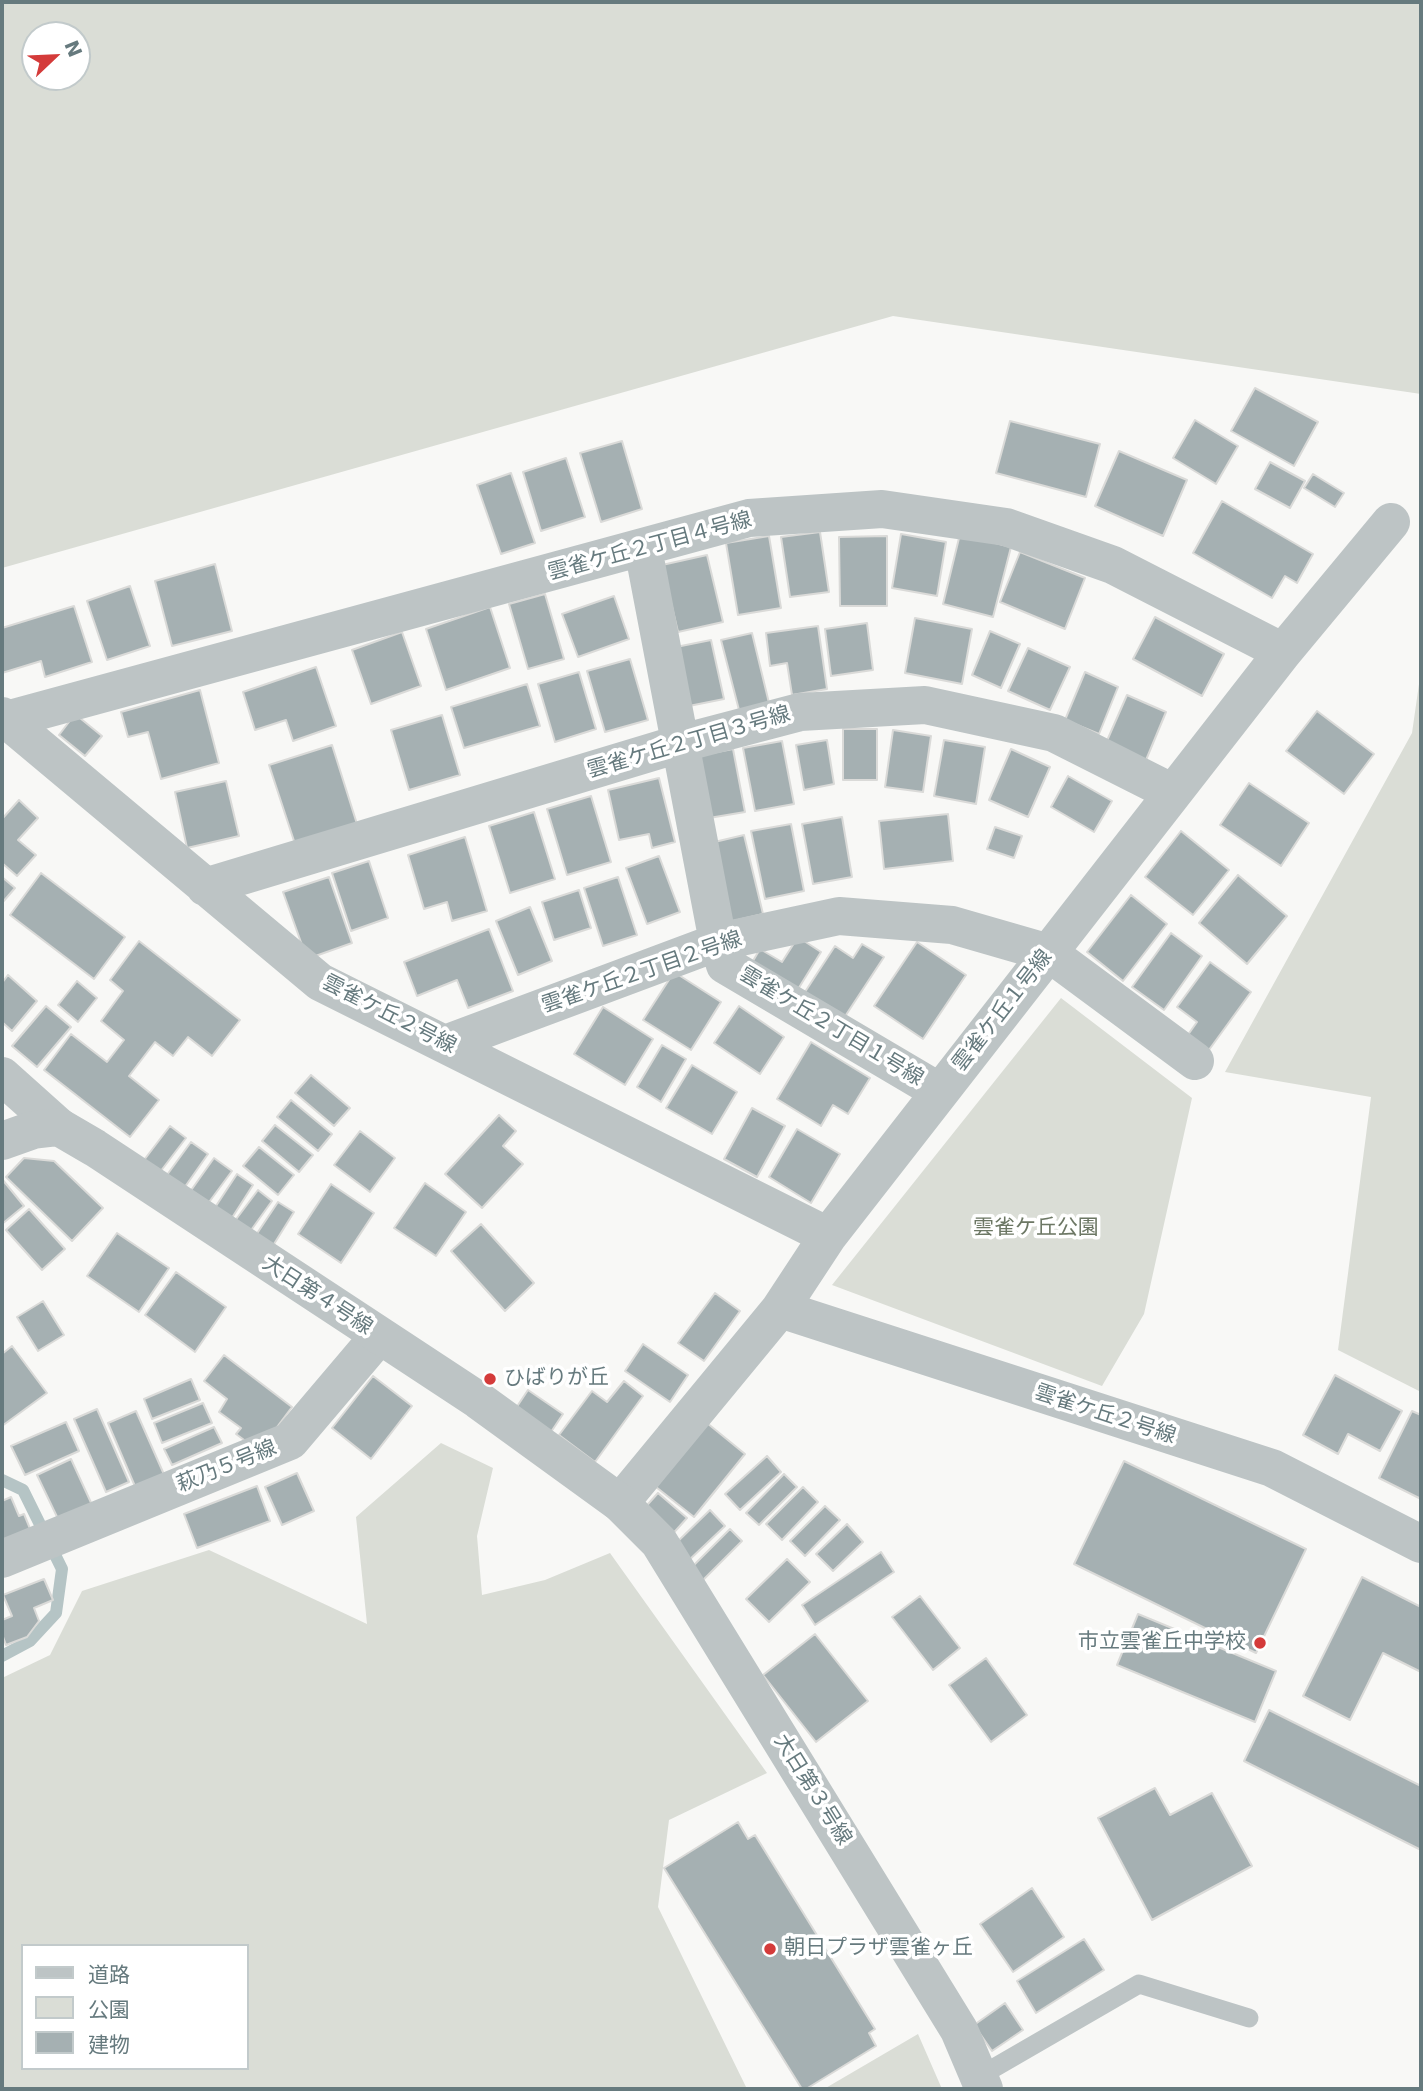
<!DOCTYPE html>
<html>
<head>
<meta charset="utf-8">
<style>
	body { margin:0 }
	#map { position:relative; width:1423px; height:2091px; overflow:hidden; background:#f8f8f6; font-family:"DejaVu Sans","Noto Sans JP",sans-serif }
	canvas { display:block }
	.frame { position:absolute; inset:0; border:4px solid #667a7e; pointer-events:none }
	.legend { position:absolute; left:21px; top:1944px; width:228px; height:126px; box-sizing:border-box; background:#fff; border:2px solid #c2cacb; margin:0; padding:9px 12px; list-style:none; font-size:21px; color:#667a7e }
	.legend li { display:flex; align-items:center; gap:14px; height:35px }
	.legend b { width:35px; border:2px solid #c2cacb }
	.north { position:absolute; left:21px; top:21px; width:70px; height:70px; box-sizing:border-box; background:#fff; border:2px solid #c2cacb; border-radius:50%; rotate:67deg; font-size:19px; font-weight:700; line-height:28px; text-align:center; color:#667a7e }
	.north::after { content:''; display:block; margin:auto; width:24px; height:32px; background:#d43b3a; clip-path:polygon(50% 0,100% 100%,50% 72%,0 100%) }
</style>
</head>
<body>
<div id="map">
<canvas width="1423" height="2091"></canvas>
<div class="frame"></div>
<ul class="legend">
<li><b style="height:9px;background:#bdc4c5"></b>道路</li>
<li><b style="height:19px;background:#daddd6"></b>公園</li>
<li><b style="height:19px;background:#a5b0b2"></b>建物</li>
</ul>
<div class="north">N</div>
</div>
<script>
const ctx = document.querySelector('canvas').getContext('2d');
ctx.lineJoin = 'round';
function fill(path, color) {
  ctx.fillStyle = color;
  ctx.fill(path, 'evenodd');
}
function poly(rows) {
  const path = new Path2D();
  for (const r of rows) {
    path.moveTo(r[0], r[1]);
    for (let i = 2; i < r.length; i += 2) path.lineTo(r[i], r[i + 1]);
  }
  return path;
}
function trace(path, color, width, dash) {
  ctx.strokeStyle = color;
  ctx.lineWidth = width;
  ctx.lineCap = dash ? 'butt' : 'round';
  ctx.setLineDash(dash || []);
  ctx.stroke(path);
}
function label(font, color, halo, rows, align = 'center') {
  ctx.font = font + ' "DejaVu Sans","Noto Sans JP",sans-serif';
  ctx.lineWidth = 7;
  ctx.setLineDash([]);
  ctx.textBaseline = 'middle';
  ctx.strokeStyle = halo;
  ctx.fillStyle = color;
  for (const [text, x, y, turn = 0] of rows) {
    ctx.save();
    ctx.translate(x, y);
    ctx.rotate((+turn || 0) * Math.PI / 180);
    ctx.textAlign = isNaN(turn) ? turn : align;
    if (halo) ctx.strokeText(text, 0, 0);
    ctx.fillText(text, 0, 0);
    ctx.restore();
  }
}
const green = poly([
	[2,2,1421,2,1421,394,893,316,2,568],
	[35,35,77,35,77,77,35,77],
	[1421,670,1421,1392,1338,1350,1371,1097,1225,1072,1412,733],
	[1061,998,1192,1098,1144,1314,1102,1386,832,1285],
	[441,1443,493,1468,477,1536,482,1595,545,1580,610,1553,767,1773,669,1820,658,1907,747,2089,2,2089,2,1678,50,1655,82,1591,209,1550,367,1624,356,1517],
	[23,1946,247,1946,247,2068,23,2068],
	[918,2034,942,2089,824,2089]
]);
const stream = poly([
	[2,1480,23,1490,62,1569,56,1613,30,1641,2,1656]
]);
const building = poly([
	[1255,388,1318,422,1294,466,1231,431,1255,388],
	[1195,420,1238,446,1216,484,1173,458,1195,420],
	[1010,421,1100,444,1086,497,996,473,1010,421],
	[622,441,642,509,601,522,580,453,622,441],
	[1119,451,1187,480,1163,536,1095,506,1119,451],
	[566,458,585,517,541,531,523,472,566,458],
	[1270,462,1305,481,1290,508,1255,489,1270,462],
	[511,473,535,543,501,554,477,485,511,473],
	[1313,474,1344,493,1335,507,1304,488,1313,474],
	[1222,501,1313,554,1297,583,1285,576,1272,598,1193,553,1222,501],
	[820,532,829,592,790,597,781,537,820,532],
	[901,534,946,542,937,596,892,588,901,534],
	[960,534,1011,547,993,617,943,604,960,534],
	[769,536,781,608,738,615,726,543,769,536],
	[887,536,887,606,840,606,839,537,887,536],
	[1020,552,1085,578,1065,629,1000,602,1020,552],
	[707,555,723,622,678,632,662,565,707,555],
	[215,564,232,631,172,646,155,581,215,564],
	[130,586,150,646,107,660,87,601,130,586],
	[545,594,564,659,528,669,509,604,545,594],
	[614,596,629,639,578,657,562,614,614,596],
	[74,606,92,662,45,677,41,661,2,673,2,628,74,606],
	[490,607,510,668,446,690,426,629,490,607],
	[1155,617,1224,654,1202,696,1133,659,1155,617],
	[915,618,972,629,962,684,905,673,915,618],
	[867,623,873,670,831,676,825,629,867,623],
	[818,626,827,689,792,695,787,663,770,666,766,633,818,626],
	[990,631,1020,644,1001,688,972,675,990,631],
	[402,632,421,686,371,704,352,650,402,632],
	[752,633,769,703,739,710,721,640,752,633],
	[711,640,724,699,689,706,676,647,711,640],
	[1028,648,1070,667,1050,710,1008,691,1028,648],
	[630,659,648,720,605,732,587,671,630,659],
	[316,667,336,726,293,741,286,720,255,730,243,692,316,667],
	[579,672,596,729,555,742,538,684,579,672],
	[1085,672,1118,687,1099,734,1065,720,1085,672],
	[527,684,540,726,464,748,451,707,527,684],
	[200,690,219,763,161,779,148,732,128,737,121,712,200,690],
	[1127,695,1166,712,1146,760,1106,743,1127,695],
	[1317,711,1374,754,1344,794,1286,751,1317,711],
	[75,714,102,736,85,756,59,735,75,714],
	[442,715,460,775,409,790,391,730,442,715],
	[843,729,877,729,877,780,843,780,843,729],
	[893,730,931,736,923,792,885,787,893,730],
	[827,740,834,784,804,790,796,745,827,740],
	[944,740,985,747,976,804,934,796,944,740],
	[782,741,794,804,755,811,743,748,782,741],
	[332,745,357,824,295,844,269,765,332,745],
	[733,749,745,812,703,819,691,757,733,749],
	[1011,749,1050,767,1028,817,989,800,1011,749],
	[1068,776,1112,801,1094,832,1051,807,1068,776],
	[659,778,675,842,652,848,649,834,619,840,608,790,659,778],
	[226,781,239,836,187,848,175,792,226,781],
	[1249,783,1309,823,1281,866,1220,825,1249,783],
	[591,796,611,862,567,875,547,809,591,796],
	[19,800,38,818,18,840,36,855,17,876,2,863,2,819,19,800],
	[534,812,555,879,510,893,489,826,534,812],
	[948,814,953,861,884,869,879,821,948,814],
	[842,817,852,877,813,884,802,824,842,817],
	[791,824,804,891,765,899,751,831,791,824],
	[995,827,1022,836,1014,858,987,849,995,827],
	[1181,831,1229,870,1193,915,1145,877,1181,831],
	[744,835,763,914,725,923,706,844,744,835],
	[465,837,487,911,452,921,447,902,424,909,408,855,465,837],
	[659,856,680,912,647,924,626,868,659,856],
	[369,861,388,918,351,931,332,873,369,861],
	[41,873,125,937,94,979,10,915,41,873],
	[1238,875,1287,916,1247,964,1199,923,1238,875],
	[2,877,15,888,2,903,2,877],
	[329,877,352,943,307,959,283,892,329,877],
	[618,877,637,935,603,946,584,888,618,877],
	[579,890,591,928,554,940,542,902,579,890],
	[1131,895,1167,924,1123,981,1087,952,1131,895],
	[530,907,552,961,518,975,496,921,530,907],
	[489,929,513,991,468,1008,457,980,417,996,404,962,489,929],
	[1171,933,1202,956,1164,1010,1132,987,1171,933],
	[798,937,821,952,795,994,750,966,760,949,782,962,798,937],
	[139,941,240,1020,212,1056,188,1037,173,1056,155,1042,129,1076,159,1100,130,1137,44,1070,71,1034,107,1062,124,1040,101,1021,123,991,110,980,139,941],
	[917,942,966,975,923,1039,874,1006,917,942],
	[862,944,884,957,842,1021,803,995,835,946,853,958,862,944],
	[1210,962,1251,992,1206,1054,1185,1039,1197,1022,1177,1007,1210,962],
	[674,972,721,1002,691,1050,643,1020,674,972],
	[8,975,37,1001,12,1031,2,1022,2,983,8,975],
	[77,981,97,998,78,1022,58,1005,77,981],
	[46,1006,71,1027,37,1067,12,1046,46,1006],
	[739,1006,784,1037,760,1074,714,1043,739,1006],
	[603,1007,653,1039,625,1085,574,1054,603,1007],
	[811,1042,870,1078,848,1114,833,1105,821,1126,777,1099,811,1042],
	[662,1045,686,1059,661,1102,637,1087,662,1045],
	[692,1065,737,1092,712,1134,666,1108,692,1065],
	[311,1075,350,1108,334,1126,295,1093,311,1075],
	[291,1100,332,1134,318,1151,277,1117,291,1100],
	[752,1108,785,1126,757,1177,724,1159,752,1108],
	[499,1115,516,1131,503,1146,523,1164,482,1208,445,1174,499,1115],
	[275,1125,313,1155,299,1172,262,1141,275,1125],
	[170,1126,186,1138,157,1176,141,1164,170,1126],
	[797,1129,840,1154,811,1203,769,1177,797,1129],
	[360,1131,395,1158,370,1192,334,1165,360,1131],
	[191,1142,208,1154,182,1191,164,1179,191,1142],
	[259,1147,294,1175,278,1195,243,1166,259,1147],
	[24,1158,54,1161,103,1208,72,1241,6,1177,24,1158],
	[214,1158,232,1171,204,1209,187,1196,214,1158],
	[237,1174,253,1185,228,1224,212,1212,237,1174],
	[2,1179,24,1206,2,1224,2,1179],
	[425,1183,466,1212,436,1256,394,1228,425,1183],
	[331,1184,374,1213,341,1263,298,1234,331,1184],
	[258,1190,272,1201,249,1233,234,1222,258,1190],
	[278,1202,294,1212,269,1252,252,1241,278,1202],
	[29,1209,65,1249,42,1270,6,1230,29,1209],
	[481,1224,534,1283,505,1311,451,1251,481,1224],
	[117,1233,169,1268,139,1312,87,1276,117,1233],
	[176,1272,226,1307,195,1352,145,1315,176,1272],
	[715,1293,740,1311,704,1361,678,1343,715,1293],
	[43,1301,64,1335,38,1351,17,1317,43,1301],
	[643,1344,688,1375,670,1402,625,1371,643,1344],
	[12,1346,47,1393,2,1426,2,1354,12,1346],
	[224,1355,292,1407,259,1451,236,1434,241,1428,219,1412,227,1399,204,1381,224,1355],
	[1335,1375,1402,1411,1380,1451,1348,1434,1338,1454,1303,1435,1335,1375],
	[373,1376,412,1406,371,1459,332,1428,373,1376],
	[191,1379,200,1400,152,1419,144,1399,191,1379],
	[624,1381,643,1396,595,1462,559,1435,592,1391,607,1402,624,1381],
	[528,1390,563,1414,549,1435,514,1411,528,1390],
	[203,1403,212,1423,162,1443,154,1423,203,1403],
	[97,1409,129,1482,106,1492,74,1419,97,1409],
	[136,1411,166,1479,137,1491,108,1423,136,1411],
	[1412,1411,1421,1415,1421,1499,1379,1478,1412,1411],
	[66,1422,79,1451,25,1475,11,1446,66,1422],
	[707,1423,745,1454,694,1517,656,1487,707,1423],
	[214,1427,222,1443,172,1465,164,1449,214,1427],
	[767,1456,781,1472,740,1510,725,1494,767,1456],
	[71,1459,93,1507,60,1523,37,1475,71,1459],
	[1124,1461,1306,1549,1256,1653,1074,1564,1124,1461],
	[297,1473,314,1511,282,1525,265,1487,297,1473],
	[784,1474,797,1487,759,1525,746,1513,784,1474],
	[257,1486,270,1521,197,1548,184,1514,257,1486],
	[803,1487,818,1502,782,1540,766,1524,803,1487],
	[658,1493,687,1518,669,1538,640,1513,658,1493],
	[11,1497,19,1516,24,1514,33,1536,2,1549,2,1501,11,1497],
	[825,1506,840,1520,805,1556,790,1541,825,1506],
	[710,1510,725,1526,687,1562,672,1547,710,1510],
	[847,1524,863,1542,833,1571,816,1554,847,1524],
	[730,1529,742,1541,703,1580,691,1568,730,1529],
	[881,1552,894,1572,815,1625,802,1605,881,1552],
	[787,1559,810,1582,769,1622,746,1599,787,1559],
	[1362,1577,1421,1607,1421,1672,1383,1653,1350,1720,1303,1696,1362,1577],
	[44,1579,53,1600,34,1608,39,1621,27,1637,6,1645,2,1634,2,1620,12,1616,3,1595,44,1579],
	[920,1596,960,1648,933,1670,892,1617,920,1596],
	[1138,1614,1276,1671,1255,1722,1117,1665,1138,1614],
	[815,1634,868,1701,816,1742,763,1675,815,1634],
	[986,1658,1027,1715,991,1742,949,1685,986,1658],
	[1269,1710,1421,1786,1421,1850,1244,1761,1269,1710],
	[1155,1788,1170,1815,1212,1793,1252,1866,1152,1920,1098,1818,1155,1788],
	[738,1822,748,1839,755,1835,875,2029,869,2033,876,2046,806,2089,802,2089,664,1868,738,1822],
	[1032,1888,1064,1937,1013,1972,980,1924,1032,1888],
	[1084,1939,1104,1970,1036,2013,1017,1981,1084,1939],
	[1005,2003,1023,2030,992,2051,974,2025,1005,2003]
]);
const service = poly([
	[980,2076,1139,1984,1249,2018]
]);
const minor = poly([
	[643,548,718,942,725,965,940,1092],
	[2,716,320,982,828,1236],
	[6,720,749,518,882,509,1006,527,1113,565,1283,652],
	[205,887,682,743,800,712,925,705,1054,733,1173,793],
	[445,1044,718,942,839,916,952,925,1049,953,1195,1061],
	[2,1076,59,1127],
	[780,1309,1272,1468,1421,1544],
	[620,1503,780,1309,828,1236,1283,652,1391,522],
	[2,1559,290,1441,379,1336]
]);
const tertiary = poly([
	[2,1141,33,1130,59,1127,95,1148,478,1400,620,1503,659,1542,959,2030,984,2089]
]);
const markers = [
	[490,1379,7,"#d43b3a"],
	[1260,1643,7,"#d43b3a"],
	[770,1949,7,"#d43b3a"]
];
const streetNames = [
	["雲雀ケ丘２丁目４号線",650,547,-15],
	["雲雀ケ丘２丁目３号線",689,743,-16],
	["雲雀ケ丘２丁目２号線",642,973,-19],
	["雲雀ケ丘１号線",1003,1011,-52],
	["雲雀ケ丘２号線",389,1015,27],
	["雲雀ケ丘２丁目１号線",831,1027,31],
	["大日第４号線",317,1296,33],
	["雲雀ケ丘２号線",1105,1415,18],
	["萩乃５号線",227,1467,-22],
	["大日第３号線",812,1790,58]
];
const parkNames = [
	["雲雀ケ丘公園",1036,1229]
];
const poiNames = [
	["ひばりが丘",504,1379],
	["市立雲雀丘中学校",1246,1643,"right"],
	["朝日プラザ雲雀ヶ丘",784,1949]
];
fill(green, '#daddd6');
trace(stream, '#b5c4c5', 12);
fill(building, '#a5b0b2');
trace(building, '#dadad8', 2);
trace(service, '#bdc4c5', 19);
trace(minor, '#bdc4c5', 38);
trace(tertiary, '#bdc4c5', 38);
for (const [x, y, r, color] of markers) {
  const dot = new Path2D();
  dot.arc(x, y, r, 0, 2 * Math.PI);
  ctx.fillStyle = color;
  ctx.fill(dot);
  trace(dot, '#fff', 2.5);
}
label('21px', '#667a7e', '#fff', streetNames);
label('21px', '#6c7764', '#fff', parkNames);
label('21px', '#667a7e', '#fff', poiNames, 'left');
</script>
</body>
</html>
